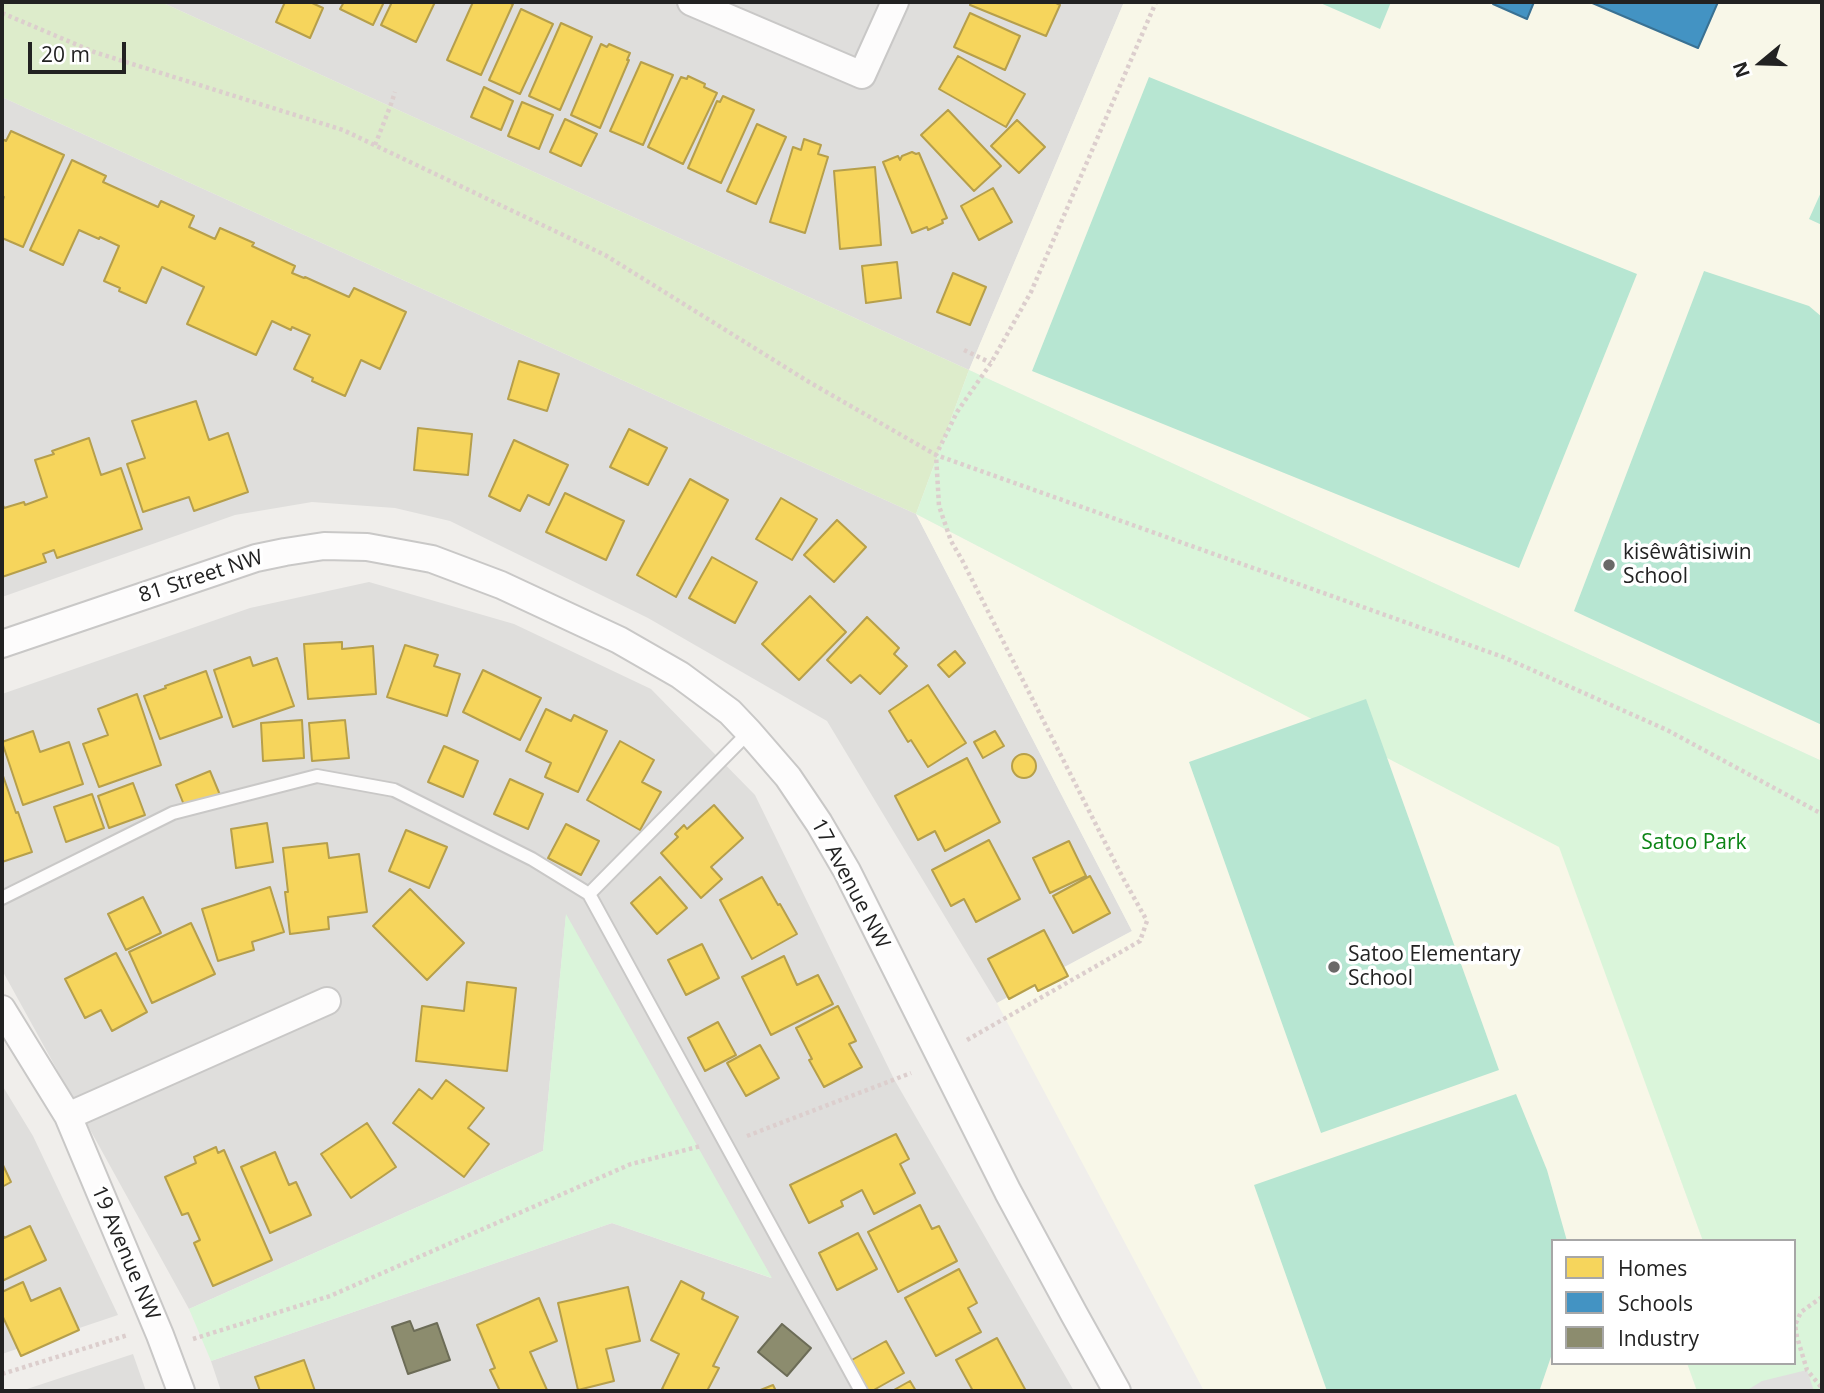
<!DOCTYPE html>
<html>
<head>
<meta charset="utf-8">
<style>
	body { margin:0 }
	#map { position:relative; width:1824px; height:1393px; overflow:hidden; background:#f0eeeb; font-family:"Open Sans",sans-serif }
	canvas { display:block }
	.frame { position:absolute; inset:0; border:4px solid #222; pointer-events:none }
	.legend { position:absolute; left:1551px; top:1239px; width:245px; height:126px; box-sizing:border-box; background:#fff; border:2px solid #a7a7a7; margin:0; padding:9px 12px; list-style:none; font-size:21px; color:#222 }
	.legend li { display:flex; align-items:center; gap:14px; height:35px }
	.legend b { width:35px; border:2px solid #a7a7a7 }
	.north { position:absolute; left:1726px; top:28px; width:70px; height:70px; -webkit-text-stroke:5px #fff; paint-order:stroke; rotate:251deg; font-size:19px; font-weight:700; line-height:28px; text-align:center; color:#222 }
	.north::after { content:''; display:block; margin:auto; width:24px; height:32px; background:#222; clip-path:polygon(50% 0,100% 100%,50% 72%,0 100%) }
	.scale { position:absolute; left:28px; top:42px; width:98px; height:32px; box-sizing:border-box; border:4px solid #222; border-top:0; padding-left:9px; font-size:21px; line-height:24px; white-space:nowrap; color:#222; -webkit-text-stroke:5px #fff; paint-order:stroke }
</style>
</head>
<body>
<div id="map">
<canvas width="1824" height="1393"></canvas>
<div class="frame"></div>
<ul class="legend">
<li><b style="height:19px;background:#f6d55c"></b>Homes</li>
<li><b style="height:19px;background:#4393c3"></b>Schools</li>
<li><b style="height:19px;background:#8c8c6e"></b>Industry</li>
</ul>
<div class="north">N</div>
<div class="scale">20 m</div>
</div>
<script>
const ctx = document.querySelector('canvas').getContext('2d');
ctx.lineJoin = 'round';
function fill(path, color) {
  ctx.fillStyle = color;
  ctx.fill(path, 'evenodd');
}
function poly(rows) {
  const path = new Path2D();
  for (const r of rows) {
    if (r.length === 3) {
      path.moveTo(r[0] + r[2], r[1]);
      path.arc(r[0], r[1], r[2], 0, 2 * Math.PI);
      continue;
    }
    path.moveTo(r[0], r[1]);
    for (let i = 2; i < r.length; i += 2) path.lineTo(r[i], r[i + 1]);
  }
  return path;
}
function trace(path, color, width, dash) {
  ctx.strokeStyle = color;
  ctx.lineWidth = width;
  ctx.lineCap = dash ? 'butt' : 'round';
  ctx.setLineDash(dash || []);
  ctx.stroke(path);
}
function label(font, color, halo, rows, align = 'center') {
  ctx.font = font + ' "Open Sans",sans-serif';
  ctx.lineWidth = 7;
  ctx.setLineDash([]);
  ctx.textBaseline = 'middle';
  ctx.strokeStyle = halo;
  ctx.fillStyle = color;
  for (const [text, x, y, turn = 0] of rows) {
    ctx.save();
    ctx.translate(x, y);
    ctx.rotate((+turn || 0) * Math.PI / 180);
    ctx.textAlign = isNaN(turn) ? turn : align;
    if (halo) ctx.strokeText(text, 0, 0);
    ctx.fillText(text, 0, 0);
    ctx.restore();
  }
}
const residential = poly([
	[161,2,1124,2,969,370],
	[2,97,916,514,1132,931,997,1003,827,721,648,618,450,521,395,508,312,502,235,515,2,597],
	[369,582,514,624,651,689,755,795,894,1079,1074,1391,221,1391,211,1361,612,1223,771,1278,566,916,543,1151,189,1309,2,970,2,694,250,608],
	[2,1085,33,1136,118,1315,2,1354],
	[133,1354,146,1391,21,1391]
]);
const education = poly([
	[1124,2,1822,2,1822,761,969,370],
	[916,514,1560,847,1703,1241,1553,1241,1553,1363,1687,1363,1697,1391,1204,1391,997,1003,1132,931]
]);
const grass = poly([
	[2,2,161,2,969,370,916,514,2,97]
]);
const park = poly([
	[969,370,1822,761,1822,1391,1697,1391,1687,1363,1794,1363,1794,1241,1703,1241,1559,847,916,514],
	[566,914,772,1278,612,1223,211,1361,189,1309,543,1151]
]);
const pitch = poly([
	[1318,2,1391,2,1380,29],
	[1149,77,1637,274,1519,568,1032,371],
	[1822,190,1822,225,1809,219],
	[1704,271,1809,306,1822,317,1822,725,1574,611],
	[1366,699,1499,1070,1321,1133,1189,762],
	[1516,1094,1547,1170,1567,1241,1553,1241,1553,1351,1540,1389,1537,1391,1327,1391,1254,1185]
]);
const parking = poly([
	[1807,1370,1814,1391,1746,1391,1762,1381]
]);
const homes = poly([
	[285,2,310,2,323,8,310,38,276,22,285,2],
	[344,2,384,2,373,25,340,9,344,2],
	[392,2,435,2,416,42,381,25,392,2],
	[473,2,507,2,513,4,481,75,447,60,473,2],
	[971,2,1054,2,1060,5,1046,36,970,5,971,2],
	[521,9,553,24,520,94,489,80,521,9],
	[970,13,1020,36,1005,70,954,47,970,13],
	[561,23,592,37,560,110,529,96,561,23],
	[601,44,607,47,609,44,630,53,627,60,629,60,600,128,571,115,601,44],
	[958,56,1025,94,1006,127,939,89,958,56],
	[641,62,673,75,643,145,610,131,641,62],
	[688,76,705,84,704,87,717,93,683,164,648,147,681,77,687,79,688,76],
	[484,87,513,101,501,130,471,117,484,87],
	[723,96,754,110,721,183,688,168,717,101,720,102,723,96],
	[522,102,553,115,539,149,508,136,522,102],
	[948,110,1001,166,974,191,921,135,948,110],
	[565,119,597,134,581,166,550,152,565,119],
	[1017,120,1045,147,1019,173,991,146,1017,120],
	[757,124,786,137,756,204,727,191,757,124],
	[11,131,64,155,23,247,2,238,2,203,4,197,2,196,2,139,6,141,11,131],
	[804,139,821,145,818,154,828,157,805,233,770,222,793,147,801,150,804,139],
	[912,152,916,154,919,153,947,218,942,220,943,223,928,230,927,227,912,233,883,162,898,156,900,160,902,156,912,152],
	[72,160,106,176,103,182,158,207,161,201,194,216,189,227,215,239,220,228,254,243,252,246,295,266,292,273,304,278,305,277,349,297,354,288,406,312,380,369,361,360,345,396,312,381,313,378,294,369,310,335,292,327,291,330,272,321,256,355,187,324,204,287,162,267,146,303,119,291,120,288,104,281,119,246,100,237,99,239,79,230,63,265,30,250,72,160],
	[875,167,881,245,840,249,834,171,875,167],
	[993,188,1012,222,979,240,961,206,993,188],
	[897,262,901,298,866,303,862,266,897,262],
	[953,273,986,287,970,325,937,312,953,273],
	[519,361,559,374,547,411,508,399,519,361],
	[196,401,209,440,228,433,248,492,194,511,189,497,143,512,127,464,145,458,132,421,196,401],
	[418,428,472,434,468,475,414,470,418,428],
	[629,429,667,448,648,485,610,467,629,429],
	[89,438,101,475,121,468,142,529,57,558,54,550,43,554,46,562,2,577,2,502,4,508,24,502,25,505,47,497,35,460,54,454,52,451,89,438],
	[514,440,568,465,549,505,528,495,520,511,489,496,514,440],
	[690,479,728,500,676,597,637,575,690,479],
	[565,493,624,521,606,560,546,532,565,493],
	[781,498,817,519,792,560,756,539,781,498],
	[837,520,866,547,834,582,804,555,837,520],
	[712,557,757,582,735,623,689,598,712,557],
	[810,596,846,632,799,680,762,644,810,596],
	[867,617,899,648,894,654,907,666,880,694,860,675,851,683,827,660,867,617],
	[342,642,342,649,373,646,376,694,308,699,304,644,342,642],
	[405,645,438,655,434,666,460,674,447,716,387,697,405,645],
	[955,651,965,663,949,677,938,665,955,651],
	[250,657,253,666,277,658,294,706,233,727,214,670,250,657],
	[483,670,541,698,520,740,463,712,483,670],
	[206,671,222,717,160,739,144,696,166,688,165,686,206,671],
	[928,685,966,743,928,767,911,740,908,742,889,711,928,685],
	[137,694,161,765,99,787,83,744,108,735,98,709,137,694],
	[546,709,571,721,574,715,607,731,578,792,545,777,551,763,526,751,546,709],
	[302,720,304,758,263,761,261,723,302,720],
	[345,720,349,758,312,761,309,723,345,720],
	[33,731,40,752,69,742,83,784,23,805,2,742,33,731],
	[995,731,1004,746,983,758,974,742,995,731],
	[620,741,654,760,642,782,661,792,640,830,587,800,620,741],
	[444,746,478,761,463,797,428,782,444,746],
	[1024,766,12],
	[967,758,1000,822,945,851,935,831,918,840,895,796,967,758],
	[210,771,220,795,186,810,176,785,210,771],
	[2,773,16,813,18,812,32,852,2,862,2,773],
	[510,779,543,794,528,829,494,814,510,779],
	[133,783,145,815,109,828,98,796,133,783],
	[92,794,104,828,66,842,54,807,92,794],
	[714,805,743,838,711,867,722,879,701,898,661,853,678,837,675,834,684,825,687,829,714,805],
	[267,823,273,862,236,868,231,829,267,823],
	[566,824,599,841,581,875,548,858,566,824],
	[406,830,447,847,429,888,389,871,406,830],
	[989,840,1020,899,976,922,964,899,951,906,932,870,989,840],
	[1069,841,1086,876,1050,893,1033,858,1069,841],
	[327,843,329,858,359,854,367,912,328,917,329,929,290,934,285,892,288,892,283,848,327,843],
	[1090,876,1110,913,1073,933,1053,896,1090,876],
	[660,877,687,908,657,934,631,903,660,877],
	[762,877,778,905,780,904,797,934,752,959,720,900,762,877],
	[270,887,284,932,252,942,254,950,218,961,202,909,270,887],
	[410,889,464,943,427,980,373,926,410,889],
	[143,897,161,933,126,950,108,914,143,897],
	[191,923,215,974,152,1003,129,952,191,923],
	[1044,930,1068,976,1038,991,1035,985,1009,999,988,959,1044,930],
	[702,944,719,978,686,995,668,960,702,944],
	[116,953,147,1012,112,1031,101,1010,85,1018,65,979,116,953],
	[784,956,797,985,818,975,833,1004,771,1035,742,977,784,956],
	[467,982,516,988,507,1071,416,1061,422,1006,464,1011,467,982],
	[838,1006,856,1041,849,1044,862,1067,824,1087,809,1060,812,1059,796,1028,838,1006],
	[718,1022,736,1055,705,1071,688,1038,718,1022],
	[760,1045,779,1078,746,1096,727,1063,760,1045],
	[446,1080,484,1108,468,1128,489,1144,464,1177,393,1123,419,1089,432,1099,446,1080],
	[367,1123,396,1167,351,1198,321,1154,367,1123],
	[896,1134,909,1159,900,1164,915,1193,874,1214,862,1190,841,1201,843,1206,809,1223,790,1185,896,1134],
	[216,1147,218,1153,224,1150,272,1260,213,1286,194,1243,200,1240,188,1213,182,1215,165,1177,196,1163,194,1157,216,1147],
	[275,1152,289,1185,296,1182,311,1215,270,1233,241,1167,275,1152],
	[2,1163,11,1182,2,1187,2,1163],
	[920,1205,932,1229,939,1226,957,1261,898,1292,868,1232,920,1205],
	[30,1226,46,1260,2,1281,2,1232,4,1238,30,1226],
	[858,1233,877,1269,837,1290,819,1253,858,1233],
	[959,1269,977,1303,968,1308,981,1332,936,1356,905,1298,959,1269],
	[681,1281,704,1293,702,1299,738,1317,713,1366,719,1368,707,1391,666,1391,662,1389,679,1354,651,1340,681,1281],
	[23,1282,31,1301,60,1288,79,1330,21,1356,2,1315,2,1292,23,1282],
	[628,1287,640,1341,606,1349,614,1381,578,1390,558,1303,628,1287],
	[539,1298,557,1341,530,1352,547,1390,543,1391,500,1391,490,1370,495,1368,477,1325,539,1298],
	[997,1338,1026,1391,973,1391,956,1360,997,1338],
	[886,1341,904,1373,872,1391,868,1391,850,1361,886,1341],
	[304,1360,315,1391,260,1391,255,1377,304,1360],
	[910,1381,916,1391,892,1391,910,1381],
	[773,1385,776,1391,758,1391,773,1385]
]);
const schools = poly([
	[1494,2,1534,2,1527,19,1493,4,1494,2],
	[1590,2,1718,2,1698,48,1590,2]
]);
const industry = poly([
	[410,1321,414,1331,437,1323,450,1360,408,1374,392,1327,410,1321],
	[782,1324,811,1348,787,1376,758,1352,782,1324]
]);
const path = poly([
	[2,13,94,52,343,130,605,255,809,382,936,455,1503,657,1667,730,1822,814],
	[375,145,390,107,395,92],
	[964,350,991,363],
	[967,1040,1140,941,1147,921,1123,878,962,560,951,541,939,506,936,455,957,412,991,363,1031,292,1156,2],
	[747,1136,911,1073],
	[1822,1297,1801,1312,1795,1325,1797,1337,1807,1370,1822,1388],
	[193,1339,330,1296,631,1164,701,1146],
	[2,1374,128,1335]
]);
const service = poly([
	[589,894,749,732],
	[2,898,173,813,317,776,394,790,532,859,589,894,861,1391]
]);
const minor = poly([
	[691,2,862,75,895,2],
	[2,644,256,558,285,552,324,546,367,547,432,559,501,585,619,640,680,675,730,712,749,732,788,777,819,823,847,871,1008,1192,1074,1314,1117,1391],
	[2,1009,68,1116,160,1335,181,1391],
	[68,1116,327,1001]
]);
const markers = [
	[1609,565,7,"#6a6968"],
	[1334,967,7,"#6a6968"]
];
const poiNames = [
	["kisêwâtisiwin",1623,553],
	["School",1623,577],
	["Satoo Elementary",1348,955],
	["School",1348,979]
];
const streetNames = [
	["81 Street NW",201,577,-18],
	["17 Avenue NW",850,884,62],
	["19 Avenue NW",125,1253,67]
];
const parkNames = [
	["Satoo Park",1694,843]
];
fill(residential, '#dfdedc');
fill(education, '#f8f7e8');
fill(grass, '#ddeccb');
fill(park, '#daf5da');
fill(pitch, '#b7e6d2');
fill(parking, '#e0dfde');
fill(homes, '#f6d55c');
trace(homes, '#b69f4b', 2);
fill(schools, '#4393c3');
trace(schools, '#397193', 2);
fill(industry, '#8c8c6e');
trace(industry, '#6c6c57', 2);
trace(service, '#c9c8c7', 16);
trace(minor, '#c9c8c7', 30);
trace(path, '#dccecd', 4.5, [3.5, 3.5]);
trace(service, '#fdfcfc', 12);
trace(minor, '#fdfcfc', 26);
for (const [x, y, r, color] of markers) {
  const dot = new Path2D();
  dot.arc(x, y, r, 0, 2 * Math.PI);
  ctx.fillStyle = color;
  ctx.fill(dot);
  trace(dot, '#fff', 2.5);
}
label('21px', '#222', '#fff', poiNames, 'left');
label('21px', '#222', '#fff', streetNames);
label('21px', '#0c8416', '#fff', parkNames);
</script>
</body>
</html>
